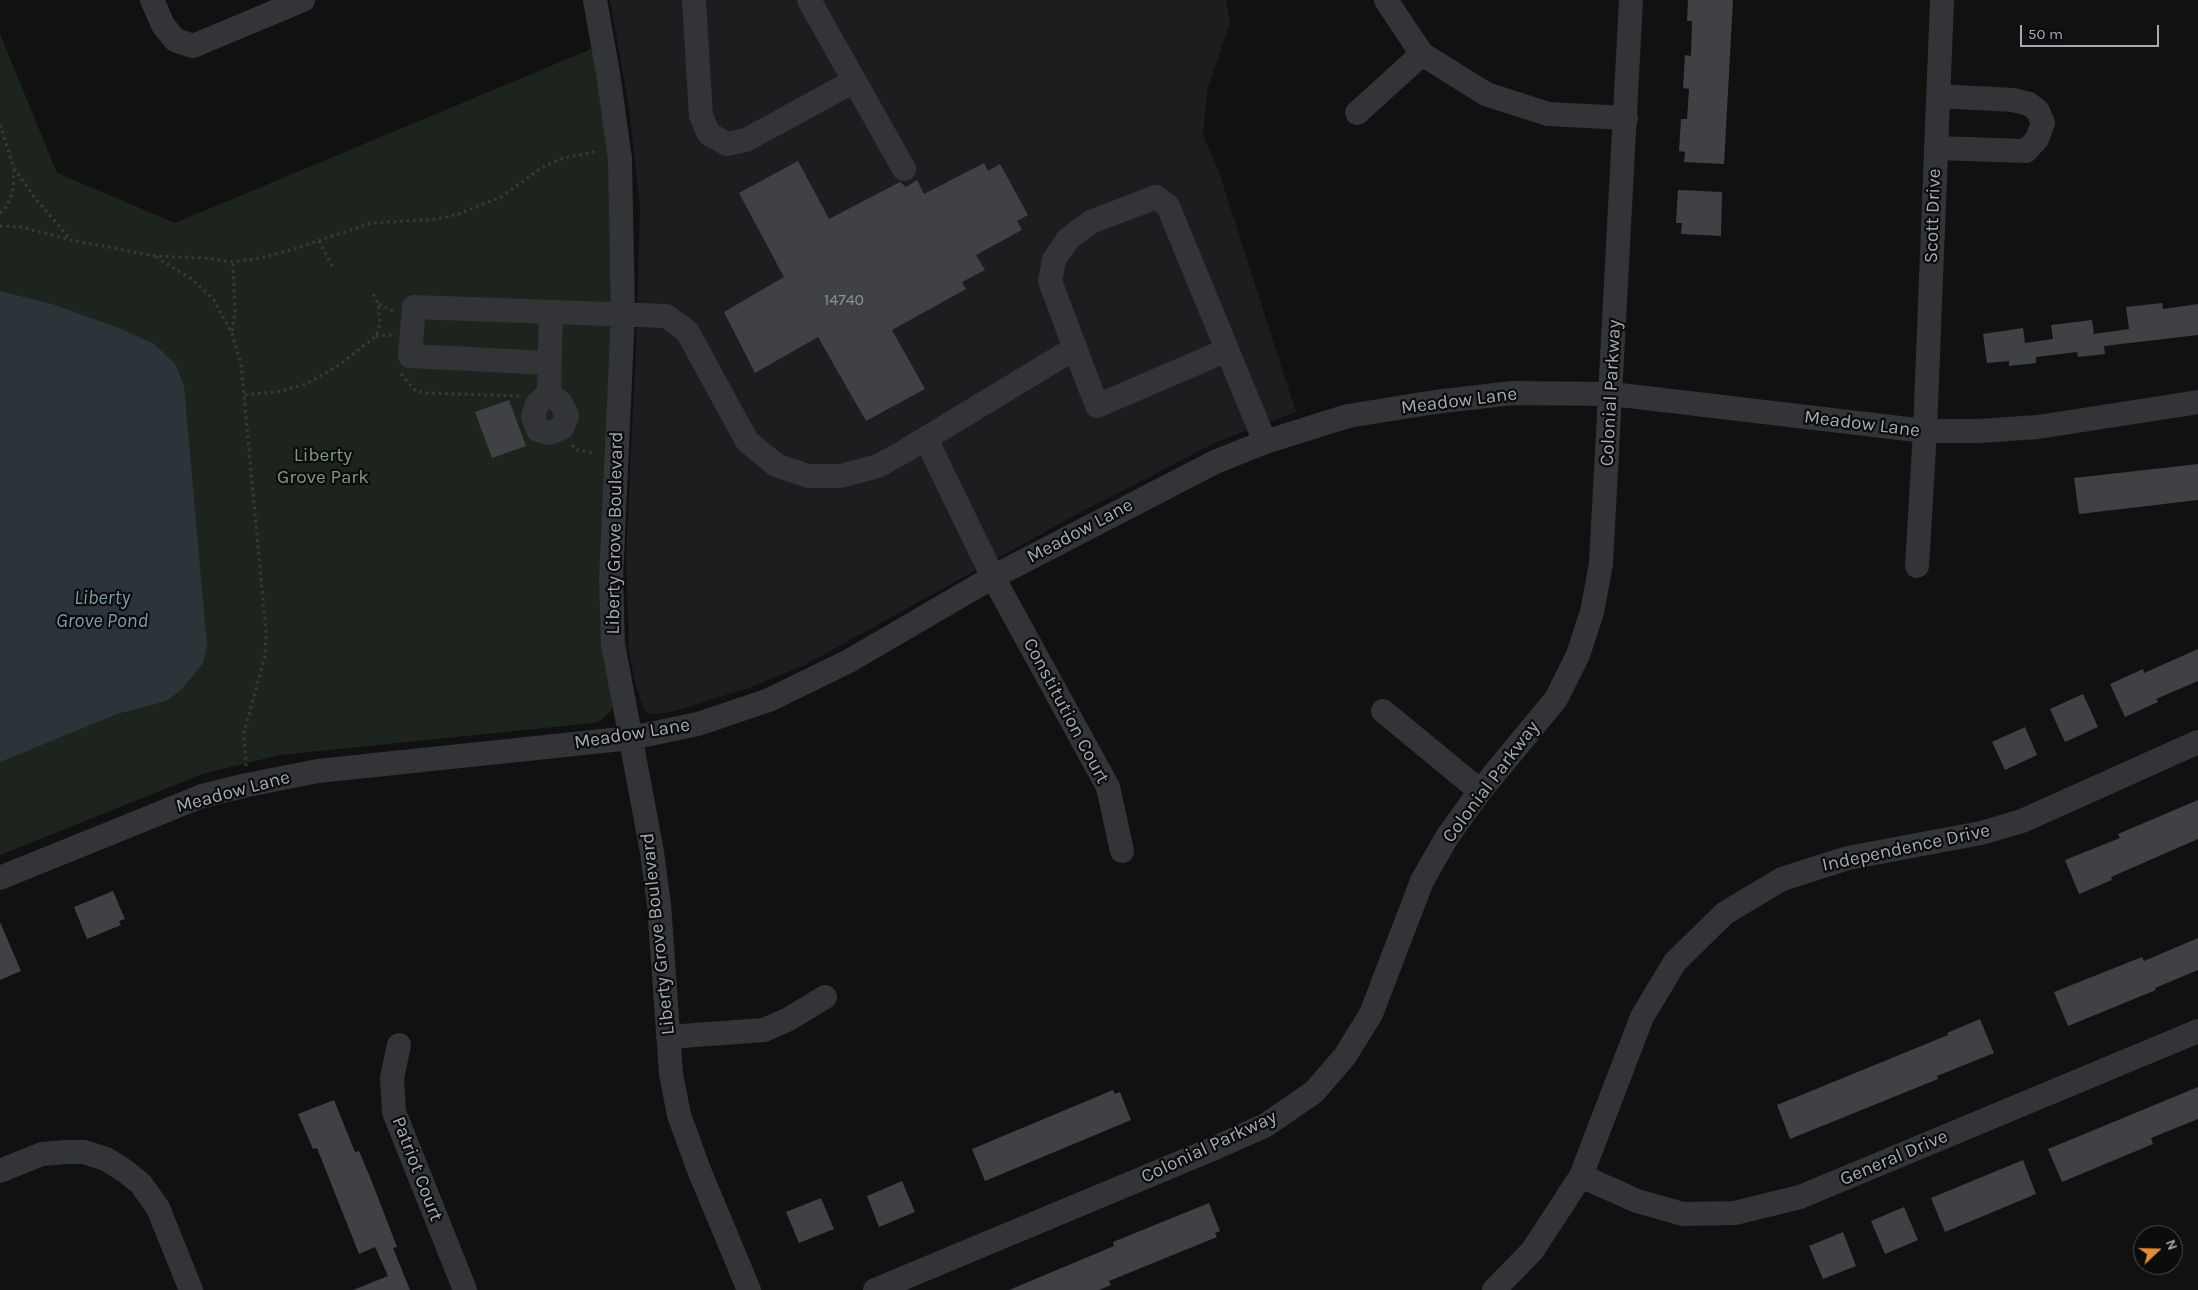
<!DOCTYPE html>
<html>
<head>
<meta charset="utf-8">
<style>
	body { margin:0 }
	#map { position:relative; width:2198px; height:1290px; overflow:hidden; background:#111112; font-family:Karla,sans-serif }
	canvas { display:block }
	.north { position:absolute; left:2133px; top:1225px; width:50px; height:50px; box-sizing:border-box; background:#0c0c0d; border:1px solid #484b4f; border-radius:50%; rotate:69deg; font-size:14px; font-weight:700; line-height:20px; text-align:center; color:#a3aab2 }
	.north::after { content:''; display:block; margin:auto; width:18px; height:22px; background:#e28d39; clip-path:polygon(50% 0,100% 100%,50% 72%,0 100%) }
	.scale { position:absolute; left:2020px; top:25px; width:139px; height:22px; box-sizing:border-box; border:2px solid #a3aab2; border-top:0; padding-left:6px; font-size:15px; line-height:18px; white-space:nowrap; color:#a3aab2; -webkit-text-stroke:4px #0c0c0d; paint-order:stroke }
</style>
</head>
<body>
<div id="map">
<canvas width="2198" height="1290"></canvas>
<div class="north">N</div>
<div class="scale">50 m</div>
</div>
<script>
const ctx = document.querySelector('canvas').getContext('2d');
ctx.lineJoin = 'round';
function fill(path, color) {
  ctx.fillStyle = color;
  ctx.fill(path, 'evenodd');
}
function poly(rows) {
  const path = new Path2D();
  for (const r of rows) {
    path.moveTo(r[0], r[1]);
    for (let i = 2; i < r.length; i += 2) path.lineTo(r[i], r[i + 1]);
  }
  return path;
}
function trace(path, color, width, dash) {
  ctx.strokeStyle = color;
  ctx.lineWidth = width;
  ctx.lineCap = dash ? 'butt' : 'round';
  ctx.setLineDash(dash || []);
  ctx.stroke(path);
}
function label(font, color, halo, rows, align = 'center') {
  ctx.font = font + ' Karla,sans-serif';
  ctx.lineWidth = 4.5;
  ctx.setLineDash([]);
  ctx.textBaseline = 'middle';
  ctx.strokeStyle = halo;
  ctx.fillStyle = color;
  for (const [text, x, y, turn = 0] of rows) {
    ctx.save();
    ctx.translate(x, y);
    ctx.rotate((+turn || 0) * Math.PI / 180);
    ctx.textAlign = isNaN(turn) ? turn : align;
    if (halo) ctx.strokeText(text, 0, 0);
    ctx.fillText(text, 0, 0);
    ctx.restore();
  }
}
const built = poly([
	[610,0,1226,0,1230,23,1207,91,1203,135,1218,169,1296,412,1219,441,1079,513,805,665,746,689,668,713,652,714,645,711,636,686,629,653,626,557,636,348,640,208,629,108]
]);
const green = poly([
	[0,34,57,173,175,223,596,47,613,195,614,702,611,711,601,720,593,723,280,755,202,774,0,855]
]);
const water = poly([
	[0,291,55,305,121,329,154,344,176,365,184,386,207,646,203,663,182,689,166,701,117,714,0,762]
]);
const building = poly([
	[1688,0,1733,0,1724,164,1684,162,1685,152,1679,151,1681,119,1687,119,1689,89,1683,88,1685,55,1691,56,1692,21,1687,21],
	[798,161,829,219,900,182,906,187,917,180,924,194,984,163,988,171,1000,164,1028,215,1017,221,1022,230,976,255,985,270,962,282,966,289,892,330,925,389,866,421,818,337,755,373,724,312,784,277,739,193],
	[1678,190,1722,192,1721,236,1681,234,1682,223,1676,223],
	[2162,303,2163,309,2198,304,2198,335,2104,346,2105,354,2078,357,2077,352,2036,357,2036,363,2009,366,2009,361,1987,363,1983,334,2023,328,2025,343,2053,339,2051,325,2092,320,2094,334,2129,329,2126,307],
	[509,400,526,446,492,458,475,412],
	[2198,464,2198,500,2079,514,2074,478],
	[2198,649,2198,681,2156,699,2158,702,2125,717,2110,684,2143,669,2144,673],
	[2083,694,2098,727,2065,742,2050,709],
	[2025,727,2037,755,2005,770,1992,742],
	[2198,800,2198,839,2111,877,2112,880,2079,894,2065,860,2120,838,2118,834],
	[113,891,125,919,119,921,121,925,87,939,74,907],
	[0,922,21,971,0,980],
	[2198,938,2198,970,2155,988,2156,990,2068,1026,2054,992,2142,957,2144,961],
	[1980,1019,1994,1053,1937,1076,1938,1079,1790,1139,1777,1105,1948,1035,1947,1033],
	[2198,1087,2198,1119,2151,1138,2153,1144,2062,1182,2048,1149],
	[1113,1090,1115,1094,1120,1092,1131,1120,985,1181,972,1149],
	[334,1100,355,1152,359,1151,372,1182,397,1247,393,1248,410,1290,353,1290,388,1276,375,1247,359,1254,317,1148,313,1149,298,1114],
	[2023,1160,2036,1194,1945,1232,1931,1198],
	[902,1181,915,1212,879,1227,867,1196],
	[821,1198,834,1229,799,1243,786,1212],
	[1209,1203,1220,1231,1215,1233,1217,1237,1109,1281,1111,1285,1099,1290,1009,1290,1114,1246,1113,1242],
	[1904,1207,1918,1240,1885,1254,1871,1221],
	[1843,1232,1856,1266,1823,1279,1809,1246]
]);
const path = poly([
	[0,125,14,168,35,198,71,240],
	[0,213,5,209,13,193,14,168],
	[0,226,21,227,71,240,155,256,203,258,233,262,260,258,294,249,371,223,437,219,456,215,501,197,541,168,560,159,599,151],
	[319,241,332,266],
	[156,257,193,280,214,300,232,333,241,364,266,632,265,656,244,733,246,766],
	[379,304,393,311],
	[232,331,235,313,233,262],
	[376,336,393,335],
	[401,374,415,390,424,393,519,396],
	[245,395,282,391,306,384,339,365,376,336,380,324,378,303,373,294],
	[572,445,577,450,594,453]
]);
const minor = poly([
	[152,0,163,25,175,40,193,46,303,0],
	[595,0,608,73,620,159,623,314,611,579,613,644,652,852,659,904,671,1074,679,1115,699,1170,749,1290],
	[694,0,701,116,709,134,727,144,746,140,854,81],
	[809,0,904,169],
	[1386,0,1422,54,1486,94,1548,114,1626,118],
	[1357,113,1422,54],
	[1936,148,2026,151,2037,139,2043,123,2038,111,2029,104,2013,100,1938,96],
	[1075,348,1097,406,1227,350],
	[549,363,410,356,414,307,666,316,687,331,747,441,776,465,808,476,841,476,878,466,905,451,1075,348,1050,281,1054,260,1068,239,1091,222,1156,197,1168,206,1265,442],
	[549,393,561,403,567,416,562,428,550,433,538,430,533,417,537,404,549,393,551,312],
	[926,439,993,577,1108,787,1122,851],
	[1917,566,1925,431,1942,0],
	[1383,711,1480,791],
	[0,878,202,796,247,785,318,771,631,738,698,724,769,700,849,661,993,577,1215,462,1265,442,1348,416,1435,402,1512,393,1612,394,1925,431,1978,431,2038,427,2198,402],
	[668,1037,764,1030,789,1019,825,997],
	[399,1045,392,1078,394,1112,465,1290],
	[0,1171,42,1154,65,1152,84,1152,106,1159,125,1171,141,1184,158,1208,191,1290],
	[1581,1176,1637,1201,1683,1214,1735,1213,1800,1197,2198,1031],
	[875,1290,1215,1148,1266,1125,1314,1092,1345,1056,1371,1014,1422,881,1447,837,1480,791,1556,699,1578,655,1592,612,1601,564,1631,0],
	[1494,1290,1532,1251,1581,1176,1642,1017,1675,962,1725,913,1782,879,1848,858,1981,833,2022,821,2198,742]
]);
const numberNames = [
	["14740",844,300]
];
const streetNames = [
	["Scott Drive",1933,216,-88],
	["Colonial Parkway",1611,393,-87],
	["Meadow Lane",1459,401,-7],
	["Meadow Lane",1862,424,7],
	["Meadow Lane",1080,531,-28],
	["Liberty Grove Boulevard",615,533,-89],
	["Constitution Court",1066,711,62],
	["Meadow Lane",632,734,-9],
	["Colonial Parkway",1491,782,-53],
	["Meadow Lane",233,792,-15],
	["Independence Drive",1906,848,-12],
	["Liberty Grove Boulevard",658,934,-96],
	["Colonial Parkway",1209,1147,-25],
	["General Drive",1894,1158,-23],
	["Patriot Court",417,1169,69]
];
const parkNames = [
	["Liberty",323,456],
	["Grove Park",323,478]
];
const waterNames = [
	["Liberty",102,598],
	["Grove Pond",102,621]
];
fill(built, '#1d1d1f');
fill(green, '#1d241d');
fill(water, '#2b3539');
fill(building, '#404145');
trace(path, '#383b3e', 3, [2.5, 4]);
trace(minor, '#323437', 24);
label('16px', '#8a9097', null, numberNames);
label('19px', '#a3aab2', '#0c0c0d', streetNames);
label('19px', '#7f9b7b', '#0c0c0d', parkNames);
label('italic 20px', '#7c9cab', '#0c0c0d', waterNames);
</script>
</body>
</html>
